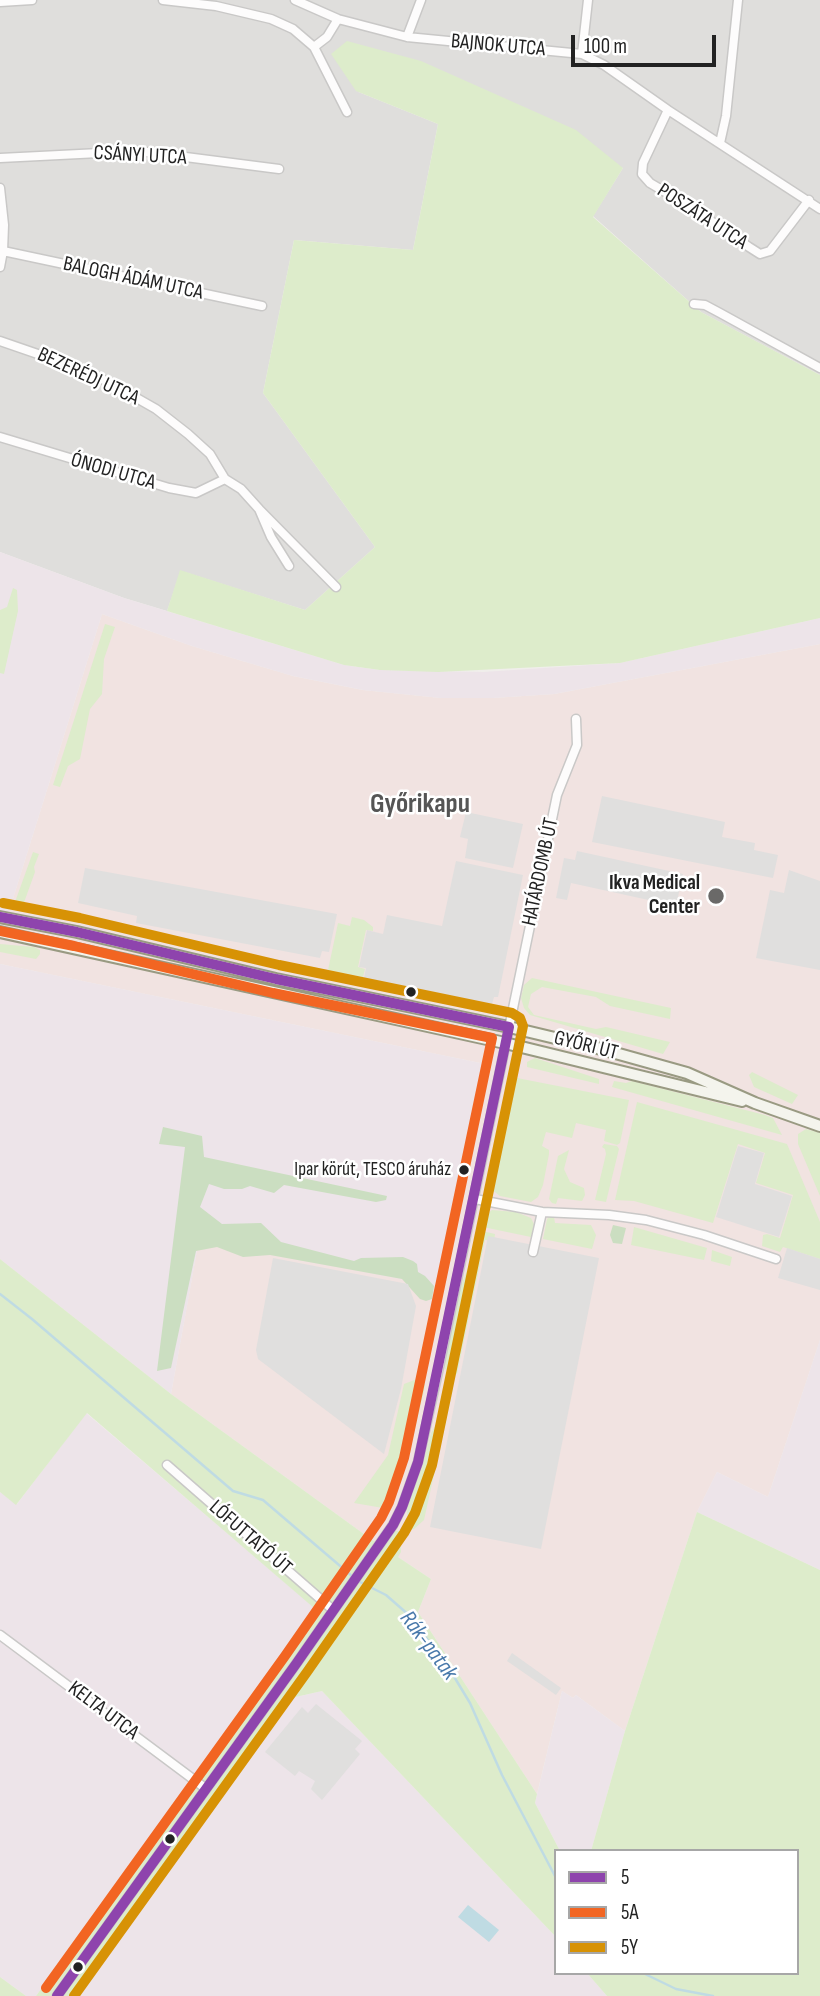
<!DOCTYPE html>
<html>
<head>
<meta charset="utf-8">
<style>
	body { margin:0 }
	#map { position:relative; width:820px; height:1996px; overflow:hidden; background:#f0eeeb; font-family:"Sofia Sans Condensed",sans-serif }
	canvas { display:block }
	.legend { position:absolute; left:554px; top:1849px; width:245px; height:126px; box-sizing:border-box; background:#fff; border:2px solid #a7a7a7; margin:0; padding:9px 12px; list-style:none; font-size:21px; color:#222 }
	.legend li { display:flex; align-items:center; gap:14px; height:35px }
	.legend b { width:35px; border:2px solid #a7a7a7 }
	.scale { position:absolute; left:571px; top:35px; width:145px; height:32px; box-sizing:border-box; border:4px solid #222; border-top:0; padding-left:9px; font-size:21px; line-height:24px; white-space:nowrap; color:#222; -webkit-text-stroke:5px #fff; paint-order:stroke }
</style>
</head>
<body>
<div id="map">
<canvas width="820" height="1996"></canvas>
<ul class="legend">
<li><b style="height:9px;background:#8e44ad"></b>5</li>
<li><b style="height:9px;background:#f26522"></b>5A</li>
<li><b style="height:9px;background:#d79205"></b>5Y</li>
</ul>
<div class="scale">100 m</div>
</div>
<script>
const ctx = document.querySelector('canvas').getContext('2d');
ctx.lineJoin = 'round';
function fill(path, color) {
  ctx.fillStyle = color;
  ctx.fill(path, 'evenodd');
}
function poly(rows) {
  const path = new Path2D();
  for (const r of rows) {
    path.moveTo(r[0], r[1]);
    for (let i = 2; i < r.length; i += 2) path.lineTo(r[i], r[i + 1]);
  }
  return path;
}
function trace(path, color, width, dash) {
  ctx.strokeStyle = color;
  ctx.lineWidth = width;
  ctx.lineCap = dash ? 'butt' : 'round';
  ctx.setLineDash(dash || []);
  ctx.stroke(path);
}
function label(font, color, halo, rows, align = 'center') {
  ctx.font = font + ' "Sofia Sans Condensed",sans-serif';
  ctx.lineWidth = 5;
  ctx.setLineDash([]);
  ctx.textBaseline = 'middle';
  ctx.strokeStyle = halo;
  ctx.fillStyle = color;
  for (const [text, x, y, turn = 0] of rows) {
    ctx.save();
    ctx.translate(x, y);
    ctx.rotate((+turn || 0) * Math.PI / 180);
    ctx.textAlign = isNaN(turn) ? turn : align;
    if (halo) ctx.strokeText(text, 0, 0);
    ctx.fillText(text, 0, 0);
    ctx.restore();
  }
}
const residential = poly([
	[0,0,820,0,820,375,701,312,593,216,623,168,356,91,438,124,413,250,294,240,263,393,375,547,305,610,181,571,167,611,124,598,0,552]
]);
const commercial = poly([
	[102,614,192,646,293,676,363,690,441,698,493,698,554,694,820,644,820,1340,768,1497,717,1472,697,1512,625,1731,576,1695,573,1698,562,1691,537,1794,418,1612,431,1579,368,1537,171,1394,199,1239,485,1064,0,964,0,940]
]);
const industrial = poly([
	[0,552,124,598,344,665,380,670,483,672,620,663,820,618,820,644,554,694,493,698,441,698,363,690,293,676,192,646,102,614,0,940],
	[0,964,485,1064,438,1286,199,1240,171,1394,0,1259],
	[820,1340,820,1570,697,1512,717,1472,768,1497],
	[86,1413,315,1608,36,1996,26,1996,0,1977,0,1492,17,1504],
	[322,1691,556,1937,556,1973,587,1973,607,1996,75,1996,282,1700],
	[562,1691,573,1698,576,1695,625,1731,591,1851,560,1851,535,1803]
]);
const grass = poly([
	[347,41,421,61,576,130,623,168,593,217,701,312,820,375,820,618,620,663,438,672,380,670,344,665,167,611,180,570,305,610,375,547,263,393,294,240,413,250,438,124,356,91,331,54],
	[13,588,17,590,18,611,4,674,0,673,0,610,7,607],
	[105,624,115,627,104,659,102,694,90,709,80,759,68,766,60,787,53,785],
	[33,852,39,854,34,867,35,872,22,908,18,908,15,902],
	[352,917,364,920,373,927,373,931,366,930,358,967,365,969,363,977,328,970,338,923,350,926],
	[0,944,34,947,40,950,40,954,36,959,0,952],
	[532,978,671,1008,670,1019,610,1006,596,997,542,987,531,994,528,1007,534,1015,596,1029,606,1027,670,1042,663,1054,530,1015,524,1008,521,998,524,985],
	[535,1058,599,1079,599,1084,527,1067,527,1062],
	[752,1072,798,1095,792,1104,754,1087,749,1075],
	[512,1077,629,1100,620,1143,617,1145,604,1141,606,1130,576,1123,572,1138,546,1132,542,1146,549,1150,549,1154,543,1185,538,1197,531,1202,500,1196,491,1189,488,1179],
	[614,1081,626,1083,632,1081,765,1115,773,1118,782,1135,612,1087],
	[637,1102,787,1144,820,1222,820,1259,783,1247,780,1252,762,1246,763,1235,767,1234,780,1238,793,1195,756,1183,765,1153,738,1144,713,1223,634,1201,615,1200],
	[806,1129,820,1133,820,1196,798,1144,798,1134],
	[604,1144,617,1146,619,1149,606,1202,595,1200,606,1154,605,1149,602,1147],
	[569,1150,564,1169,570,1182,584,1188,585,1195,582,1201,558,1198,556,1204,552,1203,549,1199,558,1156],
	[492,1210,516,1212,531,1218,534,1224,531,1237,478,1226,481,1219],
	[550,1216,554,1217,555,1223,591,1225,596,1235,592,1249,543,1239,547,1219],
	[634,1227,707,1248,704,1260,631,1245],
	[482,1231,495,1234,494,1241,485,1240,457,1374,445,1369,446,1355,461,1286],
	[712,1250,732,1257,730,1266,711,1261],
	[0,1259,171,1394,368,1537,383,1547,392,1531,400,1531,401,1552,398,1557,431,1579,418,1612,537,1794,535,1803,560,1851,556,1851,556,1937,322,1691,282,1700,75,1996,36,1996,314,1608,87,1413,16,1505,0,1492],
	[417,1379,425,1384,424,1391,407,1463,389,1509,354,1503,388,1455,404,1384],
	[445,1388,453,1389,424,1520,414,1529,409,1530,407,1512,409,1499,422,1468,431,1433,437,1423,442,1394],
	[697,1512,820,1570,820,1996,607,1996,587,1973,797,1973,797,1851,591,1851,625,1731],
	[0,1977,26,1996,0,1996]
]);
const forest = poly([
	[163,1127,202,1136,204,1157,387,1196,386,1200,376,1202,284,1185,274,1193,250,1186,242,1189,224,1189,209,1184,200,1207,222,1224,261,1223,281,1242,354,1261,361,1258,403,1257,413,1261,417,1264,418,1272,425,1276,434,1286,432,1299,426,1301,420,1299,402,1279,270,1255,243,1257,217,1247,196,1251,171,1368,157,1371,185,1147,159,1144],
	[613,1225,626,1228,622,1244,613,1243,610,1235]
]);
const parking = poly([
	[602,796,725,822,722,837,755,843,754,850,778,855,773,878,592,842],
	[466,812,523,824,513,868,465,858,468,839,460,837],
	[577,851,683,874,676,906,571,883,567,900,556,898,564,858,575,860],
	[456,861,523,875,498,997,494,997,492,1004,364,978,366,968,359,967,367,930,383,934,387,915,442,926],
	[85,868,337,914,329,952,322,951,320,958,136,923,137,916,78,903],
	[789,870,820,881,820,970,756,958,770,890,784,893],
	[738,1146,764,1153,755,1184,792,1196,779,1237,716,1217],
	[488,1236,599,1258,541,1549,430,1527],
	[787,1248,820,1259,820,1290,778,1278],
	[273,1258,408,1284,416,1306,401,1389,384,1454,258,1359,256,1350],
	[512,1653,561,1688,556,1695,507,1661],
	[316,1704,362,1741,355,1749,360,1754,322,1800,311,1789,315,1781,299,1771,295,1776,265,1752,302,1707,308,1713]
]);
const water = poly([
	[468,1905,499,1930,489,1942,458,1917]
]);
const stream = poly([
	[0,1294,32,1319,233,1491,263,1500,353,1577],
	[358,1581,386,1595,410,1616,450,1670,470,1703,502,1775,556,1878],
	[643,1973,676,1989,713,1996]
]);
const minor = poly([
	[163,0,216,6,271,19,293,29,314,47,347,112],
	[295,0,338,19,407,37,582,54,604,65,668,110,820,209],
	[0,2,32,0],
	[407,37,421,0],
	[314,47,327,37,338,19],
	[582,54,588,0],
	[668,110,643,163,642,174,650,183,689,206,749,247,760,254,770,251,809,200],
	[720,143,726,116,738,0],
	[0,158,139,151,279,169],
	[0,188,4,225,3,251,0,267],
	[3,251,262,306],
	[694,304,705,305,720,313,820,368],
	[0,341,84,370,112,384,156,409,188,434,210,454,225,479,241,489,259,509,271,537,289,566],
	[0,437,169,488,196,493,225,479],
	[260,510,336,587],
	[475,1199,542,1212,609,1215,646,1220,704,1235,776,1259],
	[533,1252,542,1212],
	[167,1465,333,1610],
	[0,1635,205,1788],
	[57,1996,296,1664,393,1525,402,1507,418,1462,438,1372,557,795,577,745,576,719]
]);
const secondary = poly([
	[0,917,77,932,276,979,509,1027,601,1049,687,1073,755,1103,820,1126],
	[0,932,505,1043,742,1101]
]);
const bus1 = poly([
	[0,917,77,932,276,979,509,1027,418,1462,402,1507,393,1525,296,1664,57,1996]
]);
const bus2 = poly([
	[0,931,74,946,273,993,492,1038,404,1458,389,1502,381,1518,285,1656,46,1988]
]);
const bus3 = poly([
	[3,903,80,918,279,965,512,1013,520,1018,523,1026,432,1465,415,1513,404,1533,307,1672,74,1996]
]);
const markers = [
	[716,896,9,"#6a6968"],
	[411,992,6,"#222"],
	[464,1170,6,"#222"],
	[170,1839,6,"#222"],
	[78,1967,6,"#222"]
];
const busNames = [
	["Ipar körút, TESCO áruház",451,1170]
];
const streetNames = [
	["BAJNOK UTCA",498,46,5],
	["CSÁNYI UTCA",140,156,3],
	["POSZÁTA UTCA",702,217,33],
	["BALOGH ÁDÁM UTCA",133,279,12],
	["BEZERÉDJ UTCA",88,377,25],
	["ÓNODI UTCA",113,472,16],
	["HATÁRDOMB ÚT",541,872,-78],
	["GYŐRI ÚT",586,1046,14],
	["LÓFUTTATÓ ÚT",250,1538,41],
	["KELTA UTCA",103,1711,37]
];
const poiNames = [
	["Ikva Medical",700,884],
	["Center",700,908]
];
const waterNames = [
	["Rák-patak",428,1646,53]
];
const districtNames = [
	["Győrikapu",420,805]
];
fill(residential, '#dfdedc');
fill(commercial, '#f1e3e1');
fill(industrial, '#ede4e9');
fill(grass, '#ddeccb');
fill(forest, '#cbdec1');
fill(parking, '#e0dfde');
fill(water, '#bfdbe3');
trace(stream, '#bfdbe3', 2.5);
trace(minor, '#c9c8c7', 11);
trace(secondary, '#999a82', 14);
trace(minor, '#fdfcfc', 8);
trace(secondary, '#f4f4ed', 10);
trace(bus1, '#8e44ad', 10);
trace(bus2, '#f26522', 10);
trace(bus3, '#d79205', 10);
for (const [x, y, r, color] of markers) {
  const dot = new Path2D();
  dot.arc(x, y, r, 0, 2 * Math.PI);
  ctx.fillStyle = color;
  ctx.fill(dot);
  trace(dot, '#fff', 2.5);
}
label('19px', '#222', '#fff', busNames, 'right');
label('21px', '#222', '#fff', streetNames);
label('bold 21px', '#222', '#fff', poiNames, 'right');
label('italic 23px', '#4a7aab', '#fff', waterNames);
label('bold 28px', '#555', '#fff', districtNames);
</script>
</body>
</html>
